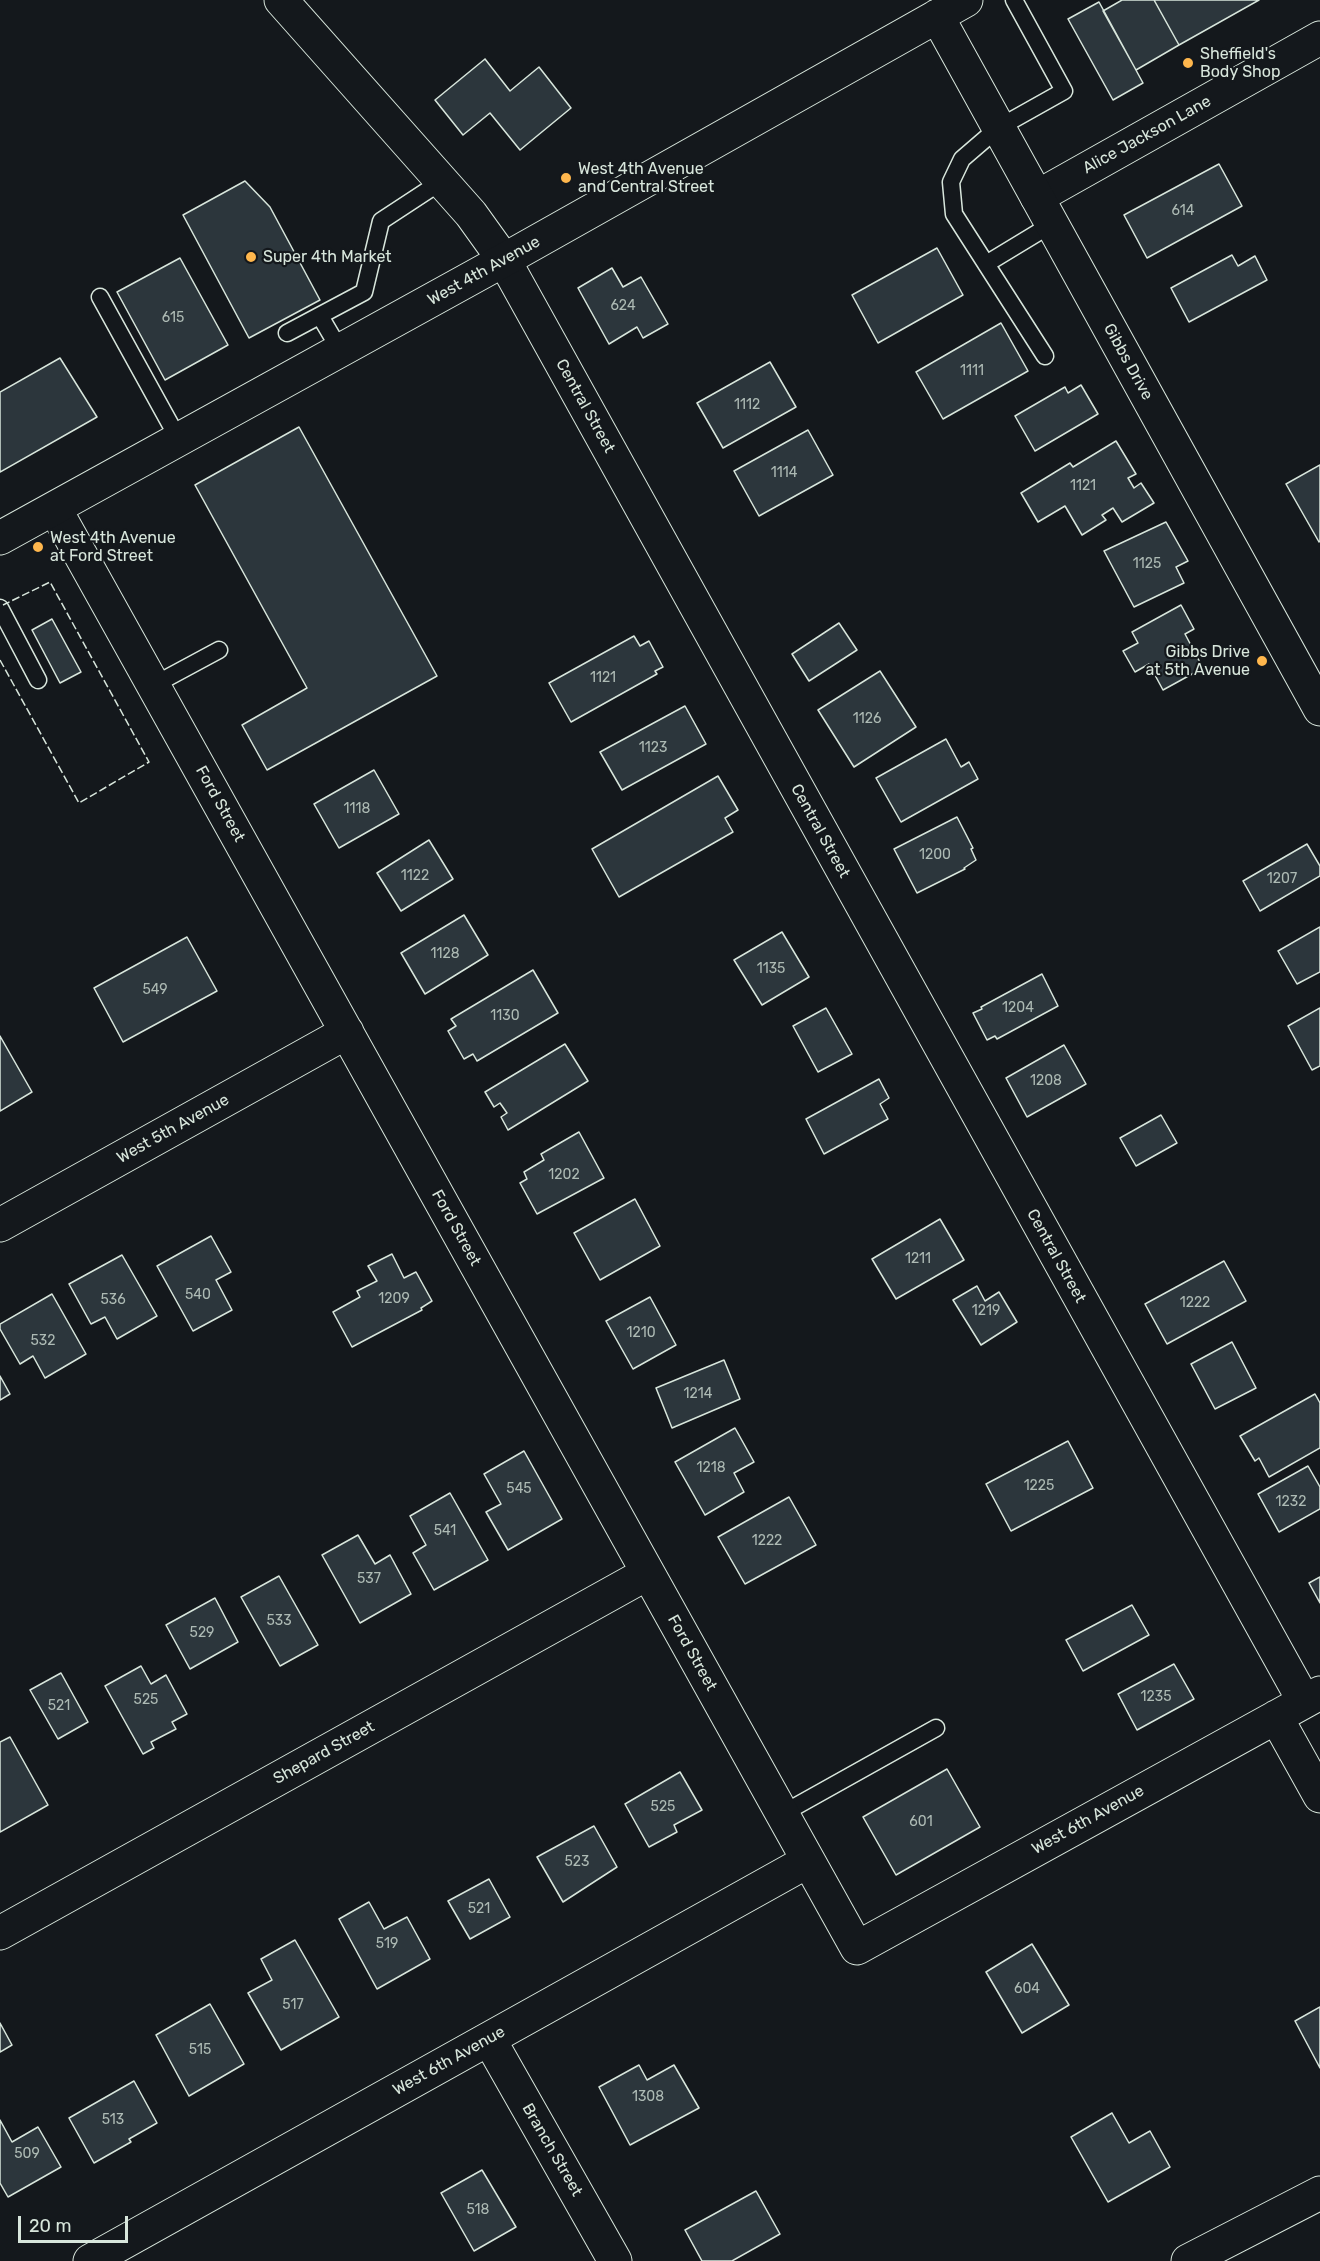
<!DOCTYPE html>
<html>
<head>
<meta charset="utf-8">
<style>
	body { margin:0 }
	#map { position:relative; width:1320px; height:2261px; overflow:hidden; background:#14181c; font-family:Rubik,sans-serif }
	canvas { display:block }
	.scale { position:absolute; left:18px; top:2216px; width:110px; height:27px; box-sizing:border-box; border:3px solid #d8e6dc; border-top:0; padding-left:8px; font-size:18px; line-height:21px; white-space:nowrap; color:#d8e6dc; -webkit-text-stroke:4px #14181c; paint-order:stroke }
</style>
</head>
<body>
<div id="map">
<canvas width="1320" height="2261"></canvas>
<div class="scale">20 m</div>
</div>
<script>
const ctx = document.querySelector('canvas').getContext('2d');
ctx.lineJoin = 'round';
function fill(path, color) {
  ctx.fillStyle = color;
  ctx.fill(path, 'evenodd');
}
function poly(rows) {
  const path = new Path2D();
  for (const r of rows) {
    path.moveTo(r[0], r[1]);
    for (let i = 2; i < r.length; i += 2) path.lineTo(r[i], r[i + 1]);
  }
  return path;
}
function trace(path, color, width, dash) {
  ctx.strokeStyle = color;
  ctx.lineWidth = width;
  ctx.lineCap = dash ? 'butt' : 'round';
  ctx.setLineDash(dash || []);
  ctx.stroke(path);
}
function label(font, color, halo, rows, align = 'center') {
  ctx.font = font + ' Rubik,sans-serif';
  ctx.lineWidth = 4.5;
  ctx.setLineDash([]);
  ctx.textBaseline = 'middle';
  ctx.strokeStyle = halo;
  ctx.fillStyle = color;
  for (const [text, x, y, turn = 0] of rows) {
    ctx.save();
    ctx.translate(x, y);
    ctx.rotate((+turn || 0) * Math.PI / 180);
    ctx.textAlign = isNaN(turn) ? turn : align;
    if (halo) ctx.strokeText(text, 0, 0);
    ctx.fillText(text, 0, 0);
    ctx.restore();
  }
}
const building = poly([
	[1122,0,1154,0,1179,45,1136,70,1103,11,1122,0],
	[1154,0,1259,0,1179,45,1154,0],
	[1099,2,1143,83,1113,100,1068,19,1099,2],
	[485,59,510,91,539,67,571,108,520,150,490,113,463,135,435,100,485,59],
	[1219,164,1242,206,1147,258,1124,215,1219,164],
	[245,181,270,207,320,300,249,338,183,215,245,181],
	[937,248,963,295,878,343,852,295,937,248],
	[1232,255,1238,266,1255,256,1267,280,1189,322,1171,288,1232,255],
	[180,258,228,345,165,380,117,292,180,258],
	[612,268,623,287,641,277,668,324,643,338,637,327,609,344,578,288,612,268],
	[1001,323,1028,371,943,419,916,372,1001,323],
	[60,358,97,417,0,472,0,392,60,358],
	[770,362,796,407,723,448,697,403,770,362],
	[1081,385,1098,414,1035,451,1015,416,1065,387,1068,393,1081,385],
	[299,427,437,676,267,770,242,725,307,688,195,485,299,427],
	[808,430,833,475,759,516,734,471,808,430],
	[1116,441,1136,474,1128,478,1134,488,1141,483,1154,503,1122,522,1113,508,1102,515,1106,520,1082,535,1065,506,1038,522,1021,493,1070,463,1073,467,1116,441],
	[1320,465,1320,541,1319,542,1286,484,1320,465],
	[1166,522,1188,561,1176,567,1184,583,1134,607,1104,551,1166,522],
	[1181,605,1194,629,1185,634,1203,668,1163,690,1149,664,1135,672,1123,651,1138,643,1132,632,1181,605],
	[52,619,81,672,60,683,32,630,52,619],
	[839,623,857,650,809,681,792,654,839,623],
	[634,636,640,646,649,641,663,667,655,671,657,674,571,722,549,683,634,636],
	[880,671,916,727,854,767,818,710,880,671],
	[685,706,706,744,622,790,600,752,685,706],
	[946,739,961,767,969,762,978,779,901,822,876,778,946,739],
	[374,770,399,814,339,848,314,804,374,770],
	[718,776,738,810,725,818,733,832,619,897,592,849,718,776],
	[957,817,973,848,971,849,976,860,964,868,965,869,917,893,894,849,957,817],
	[429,840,453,879,401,911,377,873,429,840],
	[1307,844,1320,866,1320,876,1260,911,1243,881,1307,844],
	[464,915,488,955,425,994,401,953,464,915],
	[1320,927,1320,972,1297,984,1278,951,1320,927],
	[782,932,809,977,762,1005,734,960,782,932],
	[187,937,217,991,123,1042,94,988,187,937],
	[533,970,558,1013,477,1061,473,1054,464,1059,448,1031,456,1026,451,1019,533,970],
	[1042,974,1058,1006,997,1039,995,1036,987,1040,973,1013,982,1009,981,1007,1042,974],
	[826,1008,852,1054,818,1072,793,1026,826,1008],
	[1320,1008,1320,1066,1312,1070,1288,1026,1320,1008],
	[0,1036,32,1092,0,1111,0,1036],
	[565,1044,588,1081,508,1130,501,1117,507,1113,500,1103,494,1107,485,1092,565,1044],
	[1064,1045,1086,1084,1027,1117,1006,1078,1064,1045],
	[879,1079,889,1098,880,1104,888,1119,824,1154,806,1119,879,1079],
	[1161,1115,1177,1143,1136,1166,1120,1138,1161,1115],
	[579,1132,604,1178,537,1214,520,1183,527,1179,524,1172,544,1160,541,1154,579,1132],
	[635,1199,660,1246,600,1280,574,1233,635,1199],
	[940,1219,964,1260,896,1299,872,1259,940,1219],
	[211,1236,231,1272,216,1280,232,1310,193,1331,157,1266,211,1236],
	[392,1254,404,1278,416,1272,432,1301,421,1308,422,1310,352,1347,333,1312,360,1297,357,1291,377,1281,368,1266,392,1254],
	[122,1255,157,1316,117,1339,105,1317,91,1324,69,1284,122,1255],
	[1224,1261,1246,1301,1167,1344,1145,1304,1224,1261],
	[977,1286,985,1301,999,1292,1017,1322,981,1345,953,1300,977,1286],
	[52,1294,86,1354,45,1378,33,1356,20,1364,0,1329,0,1324,52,1294],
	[650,1297,676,1345,633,1369,606,1321,650,1297],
	[1232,1342,1256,1388,1215,1409,1191,1364,1232,1342],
	[724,1360,740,1399,672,1428,656,1388,724,1360],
	[0,1376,10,1394,0,1400,0,1376],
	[1315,1394,1320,1403,1320,1448,1269,1477,1259,1458,1255,1461,1240,1436,1315,1394],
	[735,1428,754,1462,734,1473,744,1492,705,1515,675,1462,735,1428],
	[1068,1441,1093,1488,1011,1531,986,1484,1068,1441],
	[524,1451,562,1519,508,1550,486,1512,501,1504,484,1474,524,1451],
	[1308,1466,1320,1487,1320,1509,1279,1532,1258,1494,1308,1466],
	[450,1493,488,1560,434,1590,413,1553,426,1545,410,1516,450,1493],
	[789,1497,816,1545,745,1584,718,1537,789,1497],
	[358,1535,375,1564,390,1555,411,1594,360,1623,322,1555,358,1535],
	[279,1576,318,1645,280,1666,241,1597,279,1576],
	[1320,1577,1320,1603,1309,1583,1320,1577],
	[215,1598,238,1642,190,1669,166,1625,215,1598],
	[1132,1605,1149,1635,1083,1671,1066,1640,1132,1605],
	[1174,1664,1194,1699,1137,1730,1118,1694,1174,1664],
	[141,1666,151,1684,166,1675,187,1714,172,1722,176,1729,151,1742,154,1748,143,1754,105,1686,141,1666],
	[61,1673,88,1722,58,1739,30,1690,61,1673],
	[10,1737,48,1805,0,1832,0,1742,10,1737],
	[947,1769,980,1827,896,1875,863,1817,947,1769],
	[680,1772,702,1810,674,1825,677,1832,649,1847,625,1804,680,1772],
	[594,1826,617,1867,563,1902,537,1857,594,1826],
	[489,1879,510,1917,470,1939,448,1901,489,1879],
	[369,1902,384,1929,407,1917,430,1959,377,1989,339,1919,369,1902],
	[295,1940,339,2017,281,2050,248,1993,272,1980,261,1959,295,1940],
	[1032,1944,1069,2005,1022,2033,986,1972,1032,1944],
	[210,2004,244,2064,189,2096,156,2035,210,2004],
	[1320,2007,1320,2068,1295,2021,1320,2007],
	[0,2023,12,2045,0,2052,0,2023],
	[639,2065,647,2080,674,2065,699,2108,630,2145,599,2087,639,2065],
	[134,2081,157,2123,129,2139,131,2142,94,2163,69,2118,134,2081],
	[1112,2113,1129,2143,1150,2131,1170,2167,1108,2202,1071,2137,1112,2113],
	[0,2120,12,2142,38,2127,61,2167,8,2197,0,2183,0,2120],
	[482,2170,516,2227,474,2251,441,2193,482,2170],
	[756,2191,780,2234,732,2261,702,2261,685,2230,756,2191]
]);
const service = poly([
	[1014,0,1064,91,998,128,962,159,951,182,954,214,1045,356],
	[986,264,1052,224],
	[100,297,179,440],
	[320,316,340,350],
	[287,333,364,292,381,221,442,181],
	[0,608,38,680],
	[154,685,219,650],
	[782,1814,936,1728]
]);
const minor = poly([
	[281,0,471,214,504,260,1304,1701],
	[1037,197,1320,38],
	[55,509,857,1948,1320,1693],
	[0,1225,347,1032],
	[1276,1717,1320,1796],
	[0,1933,648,1573],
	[489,2039,615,2261],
	[90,2261,808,1861],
	[1188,2261,1320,2193]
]);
const tertiary = poly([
	[937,16,1320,709],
	[0,538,504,260,966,0]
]);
const fence = poly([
	[0,660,79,803,149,762,50,582,3,605]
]);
const markers = [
	[1188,63,6,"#ffb74d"],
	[566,178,6,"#ffb74d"],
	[251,257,6,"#ffb74d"],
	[38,547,6,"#ffb74d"],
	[1262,661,6,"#ffb74d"]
];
const numberNames = [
	["614",1183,211],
	["624",623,306],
	["615",173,318],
	["1111",972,371],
	["1112",747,405],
	["1114",784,473],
	["1121",1083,486],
	["1125",1147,564],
	["1121",603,678],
	["1126",867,719],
	["1123",653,748],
	["1118",357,809],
	["1200",935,855],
	["1122",415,876],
	["1207",1282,879],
	["1128",445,954],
	["1135",771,969],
	["549",155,990],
	["1204",1018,1008],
	["1130",505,1016],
	["1208",1046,1081],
	["1202",564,1175],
	["1211",918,1259],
	["540",198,1295],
	["1209",394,1299],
	["536",113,1300],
	["1222",1195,1303],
	["1219",986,1311],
	["1210",641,1333],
	["532",43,1341],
	["1214",698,1394],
	["1218",711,1468],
	["1225",1039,1486],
	["545",519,1489],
	["1232",1291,1502],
	["541",445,1531],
	["1222",767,1541],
	["537",369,1579],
	["533",279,1621],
	["529",202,1633],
	["1235",1156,1697],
	["525",146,1700],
	["521",59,1706],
	["525",663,1807],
	["601",921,1822],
	["523",577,1862],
	["521",479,1909],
	["519",387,1944],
	["604",1027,1989],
	["517",293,2005],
	["515",200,2050],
	["1308",648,2097],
	["513",113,2120],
	["509",27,2154],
	["518",478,2210]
];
const poiNames = [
	["Sheffield's",1200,54],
	["Body Shop",1200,72],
	["West 4th Avenue",578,169],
	["and Central Street",578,187],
	["Super 4th Market",263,257],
	["West 4th Avenue",50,538],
	["at Ford Street",50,556],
	["Gibbs Drive",1250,652,"right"],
	["at 5th Avenue",1250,670,"right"]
];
const streetNames = [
	["Alice Jackson Lane",1147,135,-29],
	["West 4th Avenue",484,271,-29],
	["Gibbs Drive",1128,362,61],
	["Central Street",585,406,61],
	["Ford Street",220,804,61],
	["Central Street",820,831,61],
	["West 5th Avenue",173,1129,-29],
	["Ford Street",456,1228,61],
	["Central Street",1056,1256,61],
	["Ford Street",692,1653,61],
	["Shepard Street",324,1753,-29],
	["West 6th Avenue",1088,1820,-29],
	["West 6th Avenue",449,2061,-29],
	["Branch Street",552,2150,60]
];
fill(building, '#2c363c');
trace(building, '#d8e6dc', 1.5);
trace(service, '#d8e6dc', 19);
trace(minor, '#d8e6dc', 35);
trace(tertiary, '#d8e6dc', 35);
trace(service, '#14181c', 16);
trace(minor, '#14181c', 33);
trace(tertiary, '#14181c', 33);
trace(fence, '#d8e6dc', 1.5, [8, 3]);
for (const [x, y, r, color] of markers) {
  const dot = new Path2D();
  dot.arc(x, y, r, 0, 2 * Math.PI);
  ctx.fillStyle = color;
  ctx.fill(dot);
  trace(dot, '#14181c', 2);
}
label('14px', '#adbab4', null, numberNames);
label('16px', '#d8e6dc', '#14181c', poiNames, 'left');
label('16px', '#d8e6dc', '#14181c', streetNames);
</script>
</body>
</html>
